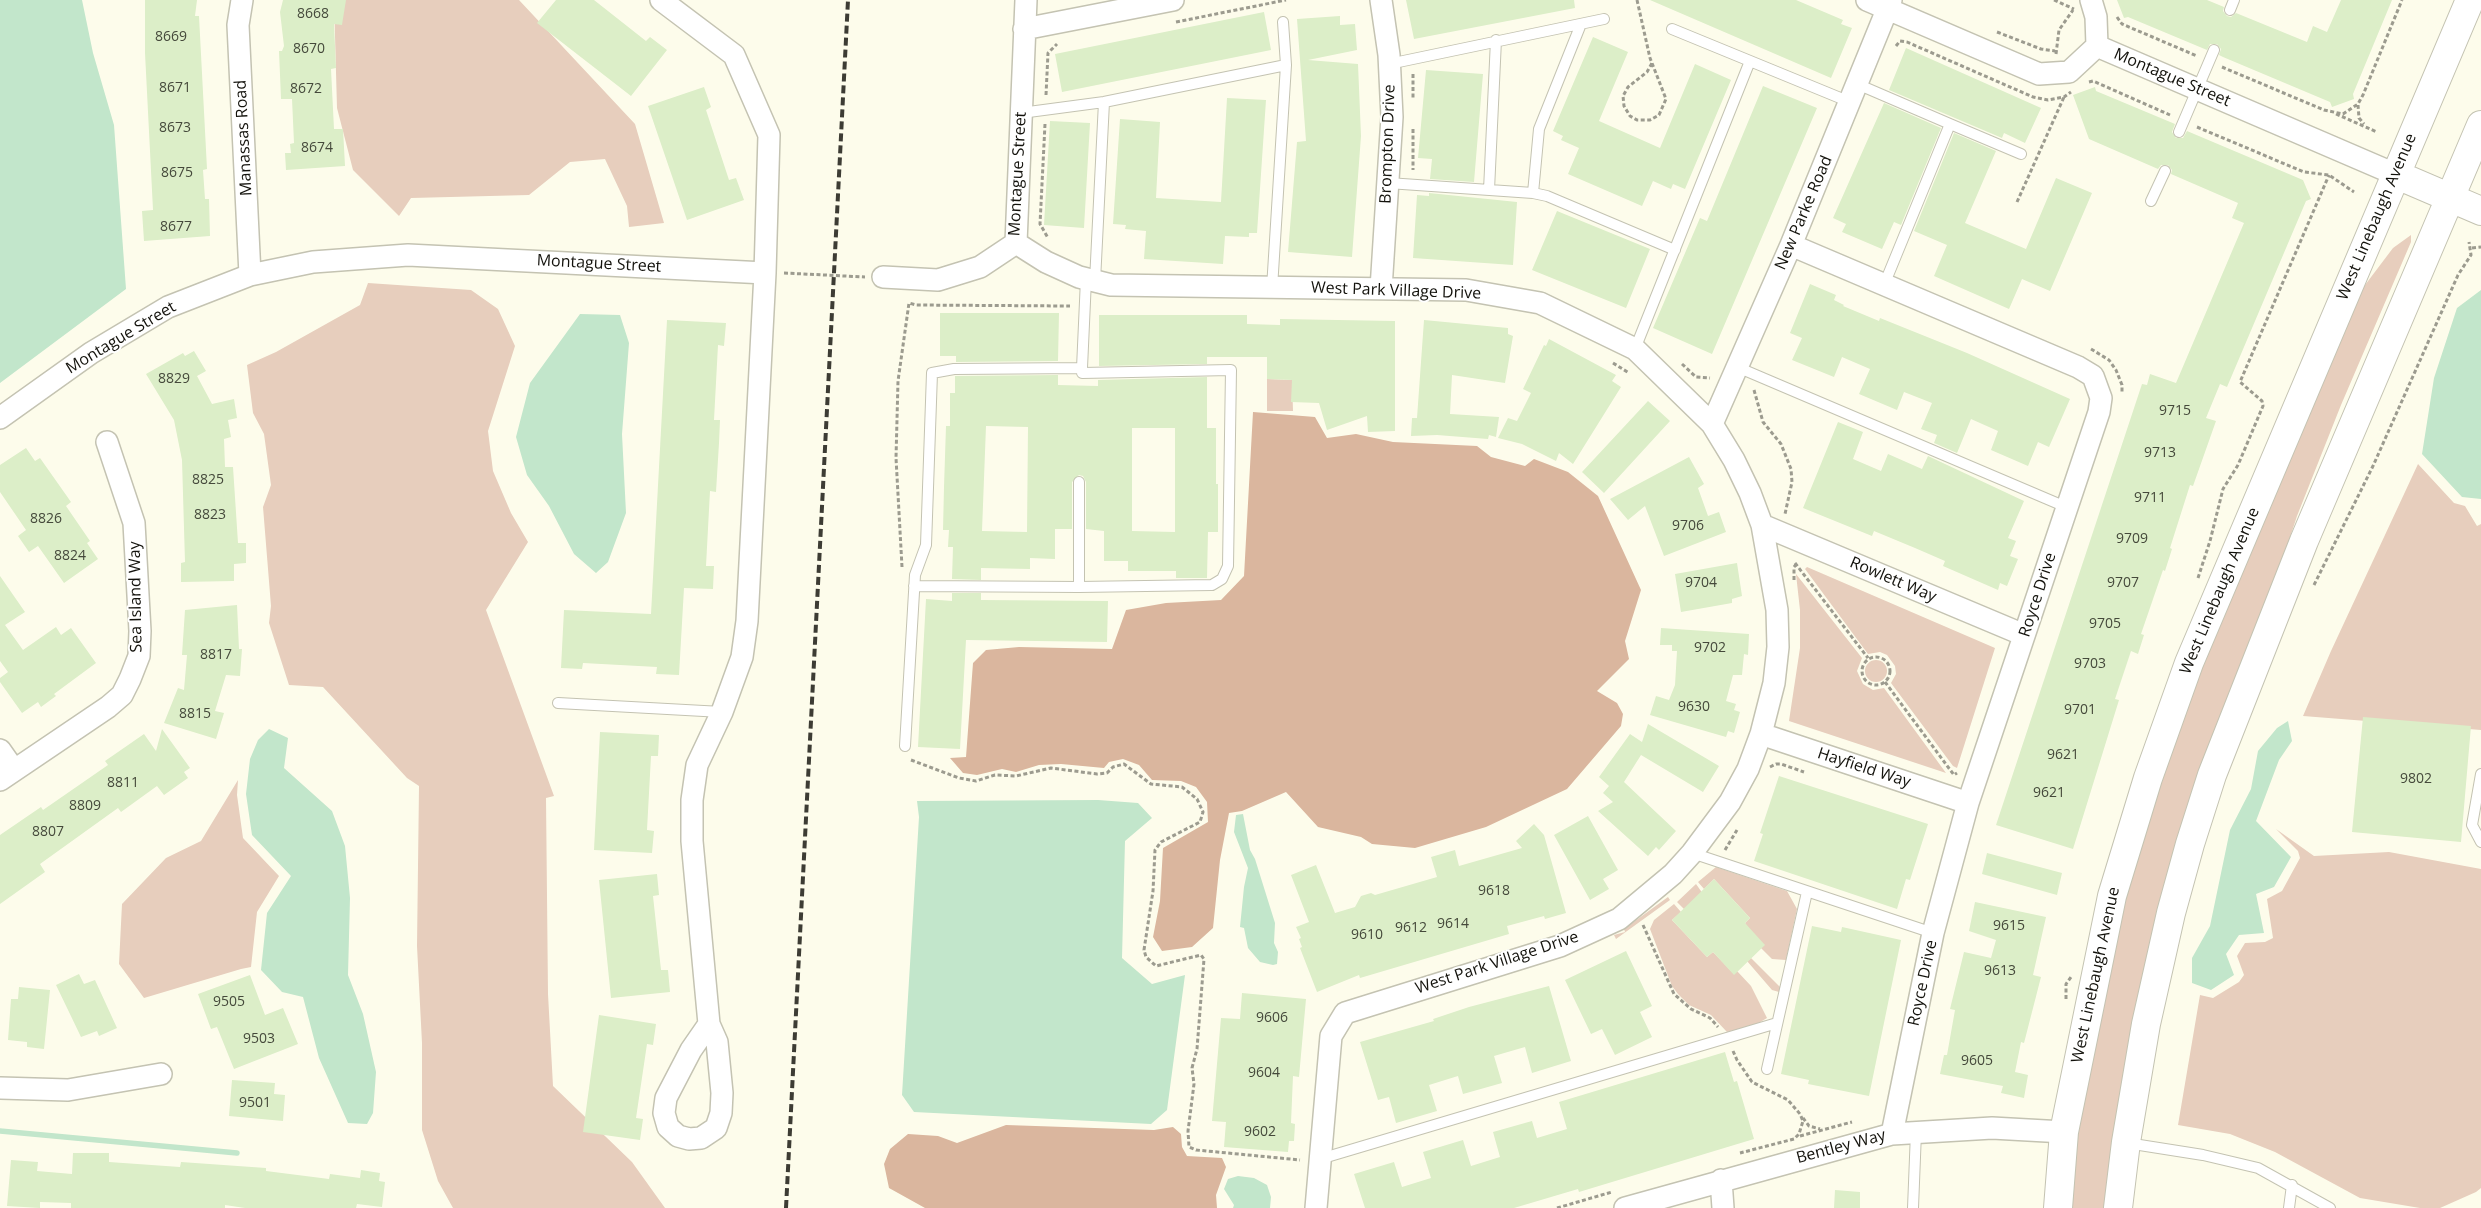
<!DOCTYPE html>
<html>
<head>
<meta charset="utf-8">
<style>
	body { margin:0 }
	canvas { display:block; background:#fdfceb }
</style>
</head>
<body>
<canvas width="2481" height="1208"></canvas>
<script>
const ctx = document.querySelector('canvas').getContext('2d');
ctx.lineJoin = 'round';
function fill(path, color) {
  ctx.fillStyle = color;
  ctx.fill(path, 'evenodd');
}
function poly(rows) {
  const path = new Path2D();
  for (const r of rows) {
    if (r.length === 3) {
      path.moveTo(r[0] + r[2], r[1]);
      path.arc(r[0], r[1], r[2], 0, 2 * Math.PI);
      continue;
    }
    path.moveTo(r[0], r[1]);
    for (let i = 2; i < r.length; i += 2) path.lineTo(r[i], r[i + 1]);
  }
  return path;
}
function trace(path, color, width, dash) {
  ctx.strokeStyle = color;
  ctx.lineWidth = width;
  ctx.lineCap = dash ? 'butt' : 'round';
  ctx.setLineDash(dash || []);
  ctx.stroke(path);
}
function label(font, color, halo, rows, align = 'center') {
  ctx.font = font + ' "Open Sans",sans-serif';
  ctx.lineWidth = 4;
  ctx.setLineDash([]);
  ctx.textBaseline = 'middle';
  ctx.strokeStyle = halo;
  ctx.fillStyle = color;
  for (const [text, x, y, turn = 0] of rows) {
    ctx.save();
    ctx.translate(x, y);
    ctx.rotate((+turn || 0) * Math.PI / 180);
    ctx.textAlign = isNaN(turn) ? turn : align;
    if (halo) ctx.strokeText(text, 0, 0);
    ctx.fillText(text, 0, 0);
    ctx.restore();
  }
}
const green = poly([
	[334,0,519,0,635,124,664,223,629,227,627,206,605,159,570,162,529,195,411,198,399,216,353,170,337,108],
	[2411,235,2411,242,2341,405,2297,516,2272,592,2241,668,2107,1208,2066,1208,2091,1030,2141,833,2201,662,2362,289,2393,248],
	[368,283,471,290,498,309,515,346,488,431,493,471,511,513,528,542,486,610,554,796,546,798,548,994,553,1086,632,1162,665,1208,453,1208,438,1181,422,1130,422,1043,417,946,419,786,407,778,323,687,289,685,269,623,271,606,263,507,271,485,264,434,253,413,247,365,276,352,360,305],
	[1267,379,1292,380,1293,411,1267,411],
	[2418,464,2454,503,2465,506,2477,526,2481,524,2481,730,2303,716,2331,651],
	[1807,567,1995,648,1957,768,1953,766,1891,683,1896,674,1895,666,1887,655,1880,652,1868,654,1805,569],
	[1796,574,1862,658,1857,671,1863,684,1873,690,1884,688,1946,773,1789,721,1800,648,1800,610],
	[1876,671,11],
	[238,780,237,795,243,838,279,876,257,912,251,967,241,969,144,998,119,964,122,904,166,858,201,841],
	[2276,829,2314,856,2389,852,2481,869,2481,1188,2476,1192,2440,1208,2420,1208,2360,1198,2275,1152,2230,1134,2178,1125,2200,995,2213,998,2239,982,2244,975,2237,956,2245,943,2265,942,2273,938,2267,899,2282,891,2300,858,2298,851],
	[1716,867,1787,891,1797,909,1786,960,1772,959,1761,948,1745,923,1750,918,1714,879,1704,889,1698,882],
	[1696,884,1708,901,1684,909,1677,902],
	[1668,897,1670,900,1616,939,1614,935,1625,932,1624,929],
	[1674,904,1681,912,1672,920,1707,957,1713,952,1734,974,1737,971,1751,986,1767,1018,1757,1024,1727,1032,1711,1015,1689,1005,1678,994,1672,986,1650,929,1654,920],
	[1751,958,1780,987,1779,992,1772,990,1747,961]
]);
const forest = poly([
	[1253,412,1315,417,1327,438,1356,434,1393,442,1477,446,1491,457,1525,466,1534,459,1568,472,1598,496,1641,590,1625,641,1629,659,1597,691,1617,703,1623,714,1621,726,1567,789,1486,827,1415,848,1372,844,1361,837,1318,827,1286,792,1242,811,1229,813,1220,860,1213,928,1192,947,1162,951,1153,937,1160,901,1163,848,1208,822,1207,802,1196,787,1181,781,1152,780,1139,765,1123,759,1109,762,1104,768,1061,764,1039,765,1016,772,1002,769,977,775,963,773,950,758,966,757,973,663,986,650,1019,647,1112,649,1126,610,1166,603,1221,600,1244,576],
	[1006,1125,1154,1130,1173,1127,1181,1134,1182,1147,1187,1156,1222,1158,1226,1167,1216,1195,1217,1208,925,1208,889,1188,884,1164,890,1149,908,1134,938,1136,957,1143]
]);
const water = poly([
	[0,0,82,0,93,53,114,125,126,289,0,383],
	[2481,290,2481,499,2462,497,2422,454,2434,378,2457,308],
	[580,314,620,315,629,343,622,434,626,513,608,562,596,573,574,554,549,506,527,475,516,437,530,383],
	[2288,721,2292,741,2279,760,2256,821,2291,857,2274,887,2256,894,2264,933,2239,935,2226,954,2234,975,2211,990,2192,983,2192,958,2210,926,2230,830,2251,789,2258,751,2277,728],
	[269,729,288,738,284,768,332,811,345,846,350,898,348,975,363,1014,376,1072,373,1113,367,1124,348,1123,319,1058,303,997,282,992,261,970,267,913,291,876,252,835,246,794,250,759,258,740],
	[1098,800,1138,803,1152,818,1125,841,1122,958,1152,984,1185,975,1167,1110,1151,1124,914,1112,902,1095,919,817,917,801],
	[1243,814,1250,850,1255,859,1275,923,1274,943,1278,952,1277,964,1273,965,1260,962,1248,948,1244,928,1240,927,1244,887,1248,868,1234,832,1236,815],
	[1238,1176,1254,1178,1267,1185,1271,1197,1270,1208,1233,1208,1234,1205,1224,1189,1228,1179]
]);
const stream = poly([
	[0,1131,237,1153]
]);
const building = poly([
	[145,0,197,0,195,16,199,16,207,169,203,170,205,199,209,199,210,236,144,241,142,211,153,210,145,53],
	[283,0,346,0,342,25,334,24,336,68,331,69,334,129,343,129,345,166,286,170,285,153,291,153,290,144,294,143,292,99,281,99,279,51,282,51,284,46,280,12],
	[556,0,594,0,646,41,650,37,667,50,631,96,537,23],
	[1406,0,1574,0,1575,8,1414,39],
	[1650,0,1796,0,1843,20,1841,24,1852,28,1831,78],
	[2117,0,2207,0,2224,7,2223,11,2227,16,2231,17,2236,13,2307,42,2313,26,2327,32,2341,0,2392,0,2353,94,2354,99,2332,107,2330,102,2223,57,2219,55,2221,49,2217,44,2210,44,2207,50,2128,17,2124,18],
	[1264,12,1271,50,1062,92,1055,54],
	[1340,16,1340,25,1355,24,1357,50,1308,60,1358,64,1361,136,1352,257,1288,252,1297,142,1306,141,1297,19],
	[1593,37,1628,52,1599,121,1660,148,1695,64,1731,80,1685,189,1673,184,1671,189,1653,181,1642,206,1568,174,1579,148,1561,140,1563,136,1553,131],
	[1906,48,2041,108,2025,143,2004,133,2002,138,1889,90],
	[1426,70,1483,74,1474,182,1430,179,1432,159,1418,158],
	[1763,86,1817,108,1712,354,1653,328,1700,218,1707,221],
	[704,87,711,107,706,110,729,180,736,178,744,200,687,220,648,106],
	[2095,87,2096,91,2175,124,2172,132,2176,138,2183,138,2187,131,2303,180,2311,199,2306,201,2227,387,2220,384,2206,418,2216,421,2193,486,2190,485,2170,548,2172,549,2165,571,2163,570,2141,634,2144,635,2138,654,2131,651,2115,699,2119,700,2073,849,1996,825,2142,384,2147,385,2150,374,2176,383,2244,223,2232,218,2238,203,2171,174,2172,170,2168,165,2161,165,2158,169,2089,139,2073,95],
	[1227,98,1266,100,1257,233,1249,233,1249,237,1225,236,1223,264,1144,259,1146,231,1125,229,1126,225,1113,224,1120,119,1160,122,1156,198,1221,202],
	[1884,103,1941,128,1901,225,1894,222,1882,249,1842,232,1846,224,1833,218],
	[1050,121,1090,123,1084,228,1044,225],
	[1954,133,1996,151,1965,223,2026,249,2056,178,2092,193,2050,291,2022,279,2009,309,1934,276,1947,245,1914,231],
	[1429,193,1517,202,1513,265,1413,258,1417,195,1429,196],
	[1557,211,1650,249,1626,308,1532,270],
	[1810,284,1836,295,1834,300,1844,305,1843,306,1879,321,1880,318,1967,353,2070,399,2049,447,2038,442,2028,466,1991,450,1998,431,1971,419,1957,453,1934,443,1937,435,1921,429,1932,403,1904,392,1897,410,1859,394,1870,369,1842,357,1834,377,1792,360,1802,338,1790,333],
	[940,313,1059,313,1058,361,956,362,956,356,940,356],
	[1099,315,1247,315,1247,324,1280,325,1280,319,1395,321,1395,431,1368,432,1367,416,1327,430,1319,403,1291,402,1292,380,1267,379,1267,357,1207,357,1207,364,1099,366],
	[667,320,726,323,724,346,718,345,714,420,720,420,719,443,716,492,710,491,706,566,714,566,713,589,684,588,679,675,656,674,657,667,583,663,582,669,561,668,564,610,651,614],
	[1424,320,1508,328,1508,334,1513,336,1505,383,1452,375,1450,414,1499,417,1496,437,1489,435,1488,439,1437,435,1411,436,1412,418,1417,418],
	[1549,339,1616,375,1612,381,1621,387,1573,464,1559,453,1556,461,1522,444,1498,438,1508,418,1517,421,1531,393,1523,389,1544,345,1546,346],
	[194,351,206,371,197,376,212,404,234,399,237,418,228,420,231,437,224,439,225,467,233,467,238,543,246,543,246,563,234,564,234,581,181,582,181,563,185,562,182,460,174,420,146,374,183,353,185,356],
	[1058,375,1058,385,1098,386,1098,380,1207,377,1207,428,1216,428,1216,484,1218,484,1218,532,1208,532,1207,578,1176,578,1176,571,1128,571,1128,561,1104,561,1104,531,1086,529,1086,482,1083,476,1079,475,1072,482,1072,529,1055,529,1055,559,1030,558,1030,569,981,568,981,580,952,579,953,547,948,547,949,530,943,530,944,487,946,426,950,426,950,393,955,393,955,376],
	[986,426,1028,427,1027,532,982,531],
	[1132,428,1175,428,1175,532,1132,531],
	[1648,401,1670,421,1604,493,1582,472],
	[1838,422,1863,432,1853,459,1881,471,1888,454,1922,469,1928,456,2024,501,2008,538,2016,541,2010,556,2018,559,2007,586,2000,583,1998,590,1943,566,1945,561,1915,548,1874,531,1872,536,1803,508],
	[26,448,35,461,40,458,71,502,66,506,90,541,87,543,98,559,64,583,38,546,29,552,18,536,26,530,0,492,0,465],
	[1689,457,1704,484,1698,488,1708,516,1719,512,1726,532,1664,556,1645,506,1628,520,1610,499],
	[1737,563,1742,596,1732,599,1732,603,1681,612,1675,574],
	[0,576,25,612,5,625,23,650,56,627,61,635,71,628,96,663,54,694,56,696,41,707,38,702,22,713,0,682,0,678,8,672,0,661],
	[952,593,981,593,981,600,1108,601,1107,642,966,640,960,749,918,747,926,599,952,601],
	[237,605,239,649,242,649,240,676,226,675,215,711,224,713,216,739,164,723,178,688,184,690,187,655,182,655,185,610],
	[1661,628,1749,634,1748,655,1744,654,1742,675,1733,675,1726,701,1736,704,1734,710,1740,712,1734,733,1728,731,1726,737,1650,715,1656,696,1669,700,1675,685,1677,651,1672,651,1672,645,1660,645],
	[2363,717,2471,726,2461,842,2352,832],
	[1648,724,1719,766,1703,792,1641,755,1624,782,1676,831,1659,850,1656,847,1648,856,1598,811,1613,802,1603,793,1609,786,1599,777,1630,734,1642,742],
	[162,729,190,768,184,772,188,778,164,795,157,786,121,812,118,808,40,864,45,872,0,904,0,835,41,807,43,810,108,765,105,761,144,734,156,751],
	[600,732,659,735,658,756,651,756,647,830,654,831,652,853,594,850],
	[1779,776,1928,824,1910,880,1906,879,1897,909,1754,861,1763,834,1760,833],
	[1588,816,1618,870,1603,879,1609,889,1590,900,1554,835],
	[1534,824,1544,835,1566,913,1545,919,1544,916,1507,926,1509,934,1360,978,1359,975,1317,992,1300,948,1302,947,1299,939,1301,938,1296,927,1309,922,1291,875,1316,865,1335,913,1355,907,1361,896,1371,893,1375,895,1437,877,1431,857,1455,850,1459,866,1522,848,1516,841],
	[1987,853,2062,873,2057,895,1982,874],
	[657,874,659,895,653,896,661,970,668,970,670,992,611,998,599,880],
	[1714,879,1750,918,1745,923,1765,945,1734,975,1713,952,1707,957,1672,920],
	[1975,902,2046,917,2033,975,2041,977,2024,1043,2021,1042,2015,1072,2028,1075,2024,1098,2001,1093,2003,1086,1940,1074,1944,1055,1947,1055,1955,1010,1950,1009,1964,952,1991,958,1996,940,1969,931],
	[1812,926,1841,932,1842,927,1901,940,1869,1096,1808,1084,1809,1080,1781,1074],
	[1626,951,1652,1006,1640,1012,1652,1037,1615,1055,1602,1029,1591,1034,1565,980],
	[79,974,84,984,95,980,117,1028,99,1036,97,1031,81,1037,56,985],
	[250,975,265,1015,283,1008,298,1044,234,1069,217,1027,211,1029,198,994],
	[1549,986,1571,1061,1532,1073,1525,1047,1494,1056,1502,1083,1463,1094,1458,1076,1429,1085,1437,1111,1396,1123,1389,1097,1378,1100,1360,1042,1434,1021,1433,1019,1469,1007],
	[19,987,50,990,44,1049,27,1047,27,1042,8,1040,11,999,18,999],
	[1242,993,1306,999,1299,1077,1293,1076,1291,1123,1295,1124,1294,1141,1289,1141,1288,1152,1224,1147,1226,1122,1212,1121,1221,1018,1240,1019],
	[599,1015,656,1024,653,1045,647,1044,636,1118,643,1119,640,1140,583,1132],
	[1725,1052,1734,1082,1737,1081,1754,1139,1579,1192,1578,1189,1514,1208,1365,1208,1354,1174,1394,1162,1402,1187,1431,1178,1423,1152,1463,1140,1471,1166,1500,1157,1493,1132,1532,1121,1537,1138,1567,1129,1559,1102],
	[232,1080,275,1083,274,1094,285,1095,283,1121,229,1116],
	[73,1153,109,1153,109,1162,180,1167,181,1162,266,1168,266,1171,329,1179,330,1174,360,1178,361,1170,380,1173,379,1181,385,1182,382,1207,357,1204,356,1208,245,1208,225,1205,225,1208,71,1208,71,1203,40,1202,40,1208,7,1206,11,1160,38,1162,37,1171,72,1174],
	[1835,1190,1860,1192,1860,1208,1834,1208]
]);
const path = poly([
	[1637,0,1650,58,1666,99,1659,115,1650,120,1637,120,1630,116,1624,106,1623,96,1628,87,1647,72,1652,63],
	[2054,0,2074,9],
	[2117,17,2122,24,2197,56],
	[1176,22,1286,0],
	[1997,32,2041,49,2055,51],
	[1896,46,1900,41,1907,42,2033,97,2048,100,2064,97,2071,92],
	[2056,54,2059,30,2073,10],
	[2222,67,2324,110,2343,114,2358,104,2363,95,2402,0],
	[1413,74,1413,98],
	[2089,82,2093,81,2170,115],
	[1046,95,1048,53,1057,44],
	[2358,105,2359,118,2364,124],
	[2336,114,2377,132],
	[1045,124,1040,224,1048,238],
	[2197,127,2304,172,2329,175,2354,192],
	[1413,129,1413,170],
	[2017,202,2064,97],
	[2472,248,2481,247],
	[784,273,865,277],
	[2091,349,2109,360,2116,370,2122,385,2122,394],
	[1613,363,1629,373],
	[1682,364,1696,377,1710,378],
	[1754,390,1763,422,1781,444,1791,469,1792,482,1785,514],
	[1795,563,1868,658],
	[902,567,896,458,898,381,909,303,916,305,1070,306],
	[2198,578,2210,541,2223,489,2238,465,2263,406,2262,401,2240,382,2329,175],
	[1794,580,1794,567,1798,562],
	[2314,585,2373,466,2458,275,2471,255,2469,242],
	[1876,671,14],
	[1885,682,1954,775,1957,773],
	[911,760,959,778,976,781,995,775,1016,776,1051,768,1097,774,1107,773,1113,767,1124,764,1151,784,1182,787,1197,799,1203,812,1200,822,1161,842,1155,850,1153,891,1144,950,1146,957,1156,966,1201,955,1204,959,1197,1049,1192,1068,1194,1084,1188,1131,1189,1147,1196,1150,1300,1160],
	[1770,767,1776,764,1781,764,1804,772],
	[1725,850,1737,830],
	[1643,925,1674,994,1691,1009,1710,1018,1718,1027],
	[2066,999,2066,984,2071,977],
	[1733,1051,1737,1060,1752,1082,1788,1100,1800,1114,1803,1121,1799,1134,1794,1139,1740,1153],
	[1803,1118,1809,1126,1820,1129],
	[1800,1136,1852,1122],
	[1557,1208,1612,1192]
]);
const lane = poly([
	[2230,10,2234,0],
	[1672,29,1850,102],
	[1389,64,1604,19],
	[1857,84,1950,124,1884,285],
	[1021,113,1104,102,1286,65,1283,22],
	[1950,124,2021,154],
	[2179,132,2214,50],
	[1388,183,1533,193,1547,196,1675,250],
	[1489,190,1496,40],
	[1533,193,1539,129,1581,24],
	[2151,201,2165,171],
	[1095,281,1104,102],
	[1272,288,1286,65],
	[1635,349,1750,61],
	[1737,367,2066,507],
	[914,586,1079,587,1079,482],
	[1079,587,1212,585,1222,579,1228,566,1231,370,1082,373,1082,368],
	[558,703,722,712],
	[905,746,915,575,926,545,932,373,954,369,1082,368,1086,279],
	[2481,774,2472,825,2481,842],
	[1692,853,1933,933],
	[1767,1069,1807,892],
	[2127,1143,2203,1155,2258,1168,2330,1208],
	[1320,1159,1777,1023],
	[1913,1208,1916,1132],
	[2289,1208,2292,1185]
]);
const street = poly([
	[242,0,238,25,250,275],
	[661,0,734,55,769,135,765,273,747,621,742,657,722,712,697,765,692,800,692,841,709,1024,717,1042,722,1093,721,1113,716,1128,701,1138,689,1139,678,1136,668,1127,664,1113,666,1098,691,1050,709,1024],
	[1867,0,2039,74,2069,72,2097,46],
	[2091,0,2096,17,2097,46],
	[1024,29,1173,0],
	[2097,46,2397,175],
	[1016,243,1046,262,1079,277,1111,285,1466,290,1540,303,1635,349,1712,424,1734,460,1750,493,1762,525,1777,610,1778,647,1774,683,1761,734,1748,769,1730,802,1692,853,1673,874,1619,919,1560,946,1345,1013,1331,1036,1316,1208],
	[1016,243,1026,0],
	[1791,245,2078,367,2093,376,2101,398,2099,412,1968,803,1933,933,1892,1134],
	[883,277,938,280,980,267,1016,243],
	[1381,289,1392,117,1389,55,1381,0],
	[0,418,91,353,168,307,250,275,313,262,408,255,765,273],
	[1712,424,1791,245,1891,0],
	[1762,525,2024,635],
	[1761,734,1968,803],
	[0,750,14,770],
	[0,780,108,707,122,695,130,679,139,656,140,631,134,523,107,442],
	[0,1088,68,1090,161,1074],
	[1721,1180,1723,1208],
	[1625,1208,1892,1134,1992,1128,2064,1132]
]);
const secondary = poly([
	[2397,175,2481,211],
	[2058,1208,2064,1132,2112,896,2148,778,2189,663,2470,0],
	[2118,1208,2126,1142,2146,1024,2171,913,2190,844,2212,775,2304,541,2481,125]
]);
const rail = poly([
	[786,1208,848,0]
]);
const numberNames = [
	["8668",313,14],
	["8669",171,37],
	["8670",309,49],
	["8671",175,88],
	["8672",306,89],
	["8673",175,128],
	["8674",317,148],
	["8675",177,173],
	["8677",176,227],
	["8829",174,379],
	["9715",2175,411],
	["9713",2160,453],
	["8825",208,480],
	["9711",2150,498],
	["8823",210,515],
	["8826",46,519],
	["9706",1688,526],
	["9709",2132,539],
	["8824",70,556],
	["9704",1701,583],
	["9707",2123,583],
	["9705",2105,624],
	["9702",1710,648],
	["8817",216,655],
	["9703",2090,664],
	["9630",1694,707],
	["9701",2080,710],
	["8815",195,714],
	["9621",2063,755],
	["9802",2416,779],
	["8811",123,783],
	["9621",2049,793],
	["8809",85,806],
	["8807",48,832],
	["9618",1494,891],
	["9614",1453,924],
	["9615",2009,926],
	["9612",1411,928],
	["9610",1367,935],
	["9613",2000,971],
	["9505",229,1002],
	["9606",1272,1018],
	["9503",259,1039],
	["9605",1977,1061],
	["9604",1264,1073],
	["9501",255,1103],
	["9602",1260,1132]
];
const streetNames = [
	["Montague Street",2172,78,23],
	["Manassas Road",244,138,-93],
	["Brompton Drive",1388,144,-88],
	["Montague Street",1018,174,-87],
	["New Parke Road",1804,213,-67],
	["West Linebaugh Avenue",2377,217,-67],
	["Montague Street",599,264,3],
	["West Park Village Drive",1396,291,2],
	["Montague Street",121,338,-31],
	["Rowlett Way",1893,580,23],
	["West Linebaugh Avenue",2220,591,-67],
	["Royce Drive",2038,595,-72],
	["Sea Island Way",136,597,-91],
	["Hayfield Way",1864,768,18],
	["West Park Village Drive",1497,963,-18],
	["West Linebaugh Avenue",2096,975,-78],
	["Royce Drive",1923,983,-78],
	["Bentley Way",1841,1147,-15]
];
fill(green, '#e7cebd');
fill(forest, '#dab69e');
fill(water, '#c2e6cb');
trace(stream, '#c2e6cb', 5.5);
fill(building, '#dceec8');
trace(lane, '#c4c3b2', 12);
trace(street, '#c4c3b2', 24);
trace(secondary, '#c4c3b2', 30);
trace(path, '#9c9b8f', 3, [4, 2.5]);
trace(lane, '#fff', 10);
trace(street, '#fff', 21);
trace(secondary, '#fff', 28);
trace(rail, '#3d3c34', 4, [8, 4]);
label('14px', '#45493b', null, numberNames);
label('16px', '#13120c', '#fff', streetNames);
</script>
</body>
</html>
